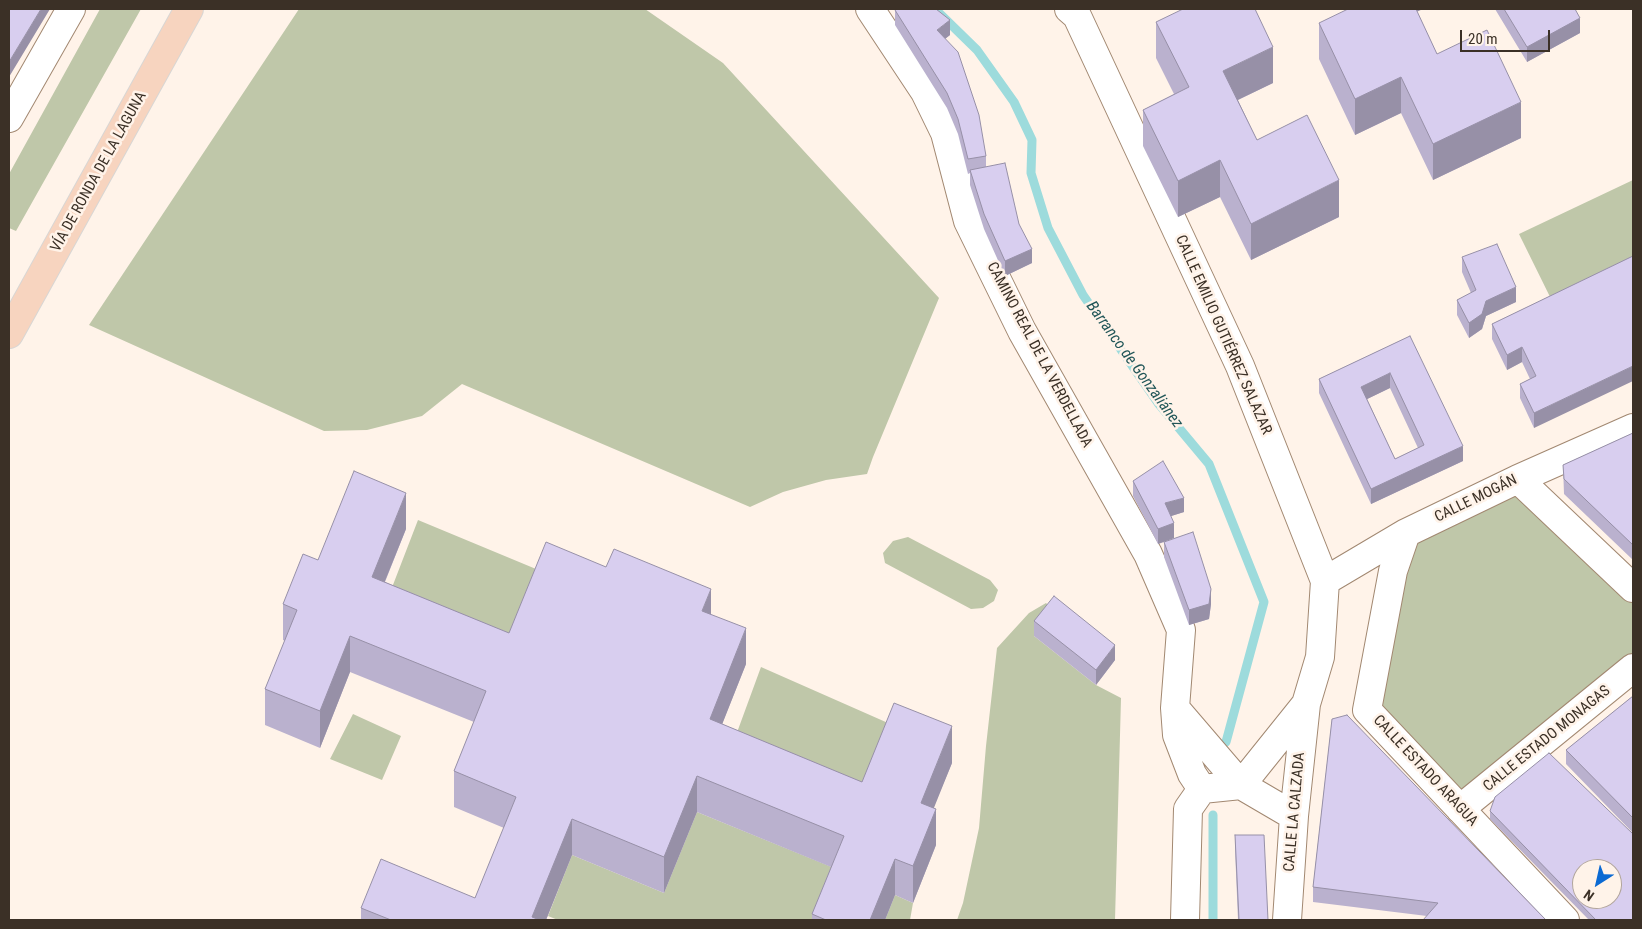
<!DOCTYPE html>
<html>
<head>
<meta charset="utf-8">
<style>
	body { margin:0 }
	#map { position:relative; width:1642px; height:929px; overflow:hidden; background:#fff3e9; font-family:"Roboto Condensed",sans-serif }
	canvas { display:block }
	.frame { position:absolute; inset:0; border:10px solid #3b3026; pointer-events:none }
	.north { position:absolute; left:1572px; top:859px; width:50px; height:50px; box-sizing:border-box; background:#fff3e9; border:1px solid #b1a59b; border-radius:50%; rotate:215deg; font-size:14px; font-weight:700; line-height:20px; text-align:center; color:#3b3026 }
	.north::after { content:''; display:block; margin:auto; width:18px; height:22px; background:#0b6ad3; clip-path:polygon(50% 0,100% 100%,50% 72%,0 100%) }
	.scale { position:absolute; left:1460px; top:30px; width:90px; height:22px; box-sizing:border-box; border:2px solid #3b3026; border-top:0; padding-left:6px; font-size:15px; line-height:18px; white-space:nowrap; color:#3b3026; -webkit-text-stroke:4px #fff3e9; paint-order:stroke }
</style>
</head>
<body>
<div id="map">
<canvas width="1642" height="929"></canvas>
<div class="frame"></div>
<div class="north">N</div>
<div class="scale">20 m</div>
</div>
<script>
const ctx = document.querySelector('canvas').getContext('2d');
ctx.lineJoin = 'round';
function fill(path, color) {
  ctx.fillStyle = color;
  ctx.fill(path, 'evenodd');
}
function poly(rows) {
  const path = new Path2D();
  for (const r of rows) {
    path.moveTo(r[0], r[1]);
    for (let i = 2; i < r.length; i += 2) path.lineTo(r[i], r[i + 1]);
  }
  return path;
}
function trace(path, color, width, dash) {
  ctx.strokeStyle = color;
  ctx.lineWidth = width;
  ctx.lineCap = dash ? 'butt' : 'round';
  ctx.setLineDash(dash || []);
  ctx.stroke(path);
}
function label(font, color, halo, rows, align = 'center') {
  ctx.font = font + ' "Roboto Condensed",sans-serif';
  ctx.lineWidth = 5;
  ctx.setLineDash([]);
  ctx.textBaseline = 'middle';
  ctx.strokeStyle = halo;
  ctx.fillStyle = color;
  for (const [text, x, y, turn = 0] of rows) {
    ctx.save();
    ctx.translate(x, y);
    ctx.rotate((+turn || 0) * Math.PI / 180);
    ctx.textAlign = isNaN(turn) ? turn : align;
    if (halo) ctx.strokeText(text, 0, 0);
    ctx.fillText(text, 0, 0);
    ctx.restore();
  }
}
const green = poly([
	[100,9,141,9,16,231,9,228,9,174],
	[299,9,645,9,723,63,939,298,873,457,867,474,826,480,783,492,750,507,462,384,422,416,367,430,324,431,89,325],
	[1633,180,1633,270,1555,307,1519,234],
	[1518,479,1633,588,1633,668,1460,809,1367,710,1406,533],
	[418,520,536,569,503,649,386,603],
	[908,537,990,580,998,590,994,601,983,608,971,609,885,563,883,553,893,541],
	[1046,603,1054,611,1034,636,1096,685,1121,698,1115,920,957,920,963,903,979,828,986,746,997,648,1029,613],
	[761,667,888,723,853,809,728,757],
	[353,714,401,736,382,780,330,759],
	[697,812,844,872,824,920,558,920,548,916,572,855,664,893],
	[895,895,913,903,910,920,885,920]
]);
const stream = poly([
	[935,9,977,50,1014,102,1032,140,1031,173,1048,228,1083,295,1158,403,1209,464,1264,602,1226,742],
	[1213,815,1213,920]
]);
const street = poly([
	[870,9,925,92,945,133,968,221,1022,331,1148,554,1181,630,1175,708,1177,735,1192,774,1202,789],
	[1069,9,1077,16,1240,366,1325,581,1320,657,1306,704,1294,816,1287,920],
	[9,118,71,9],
	[1518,479,1633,588],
	[1406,533,1393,571,1367,710,1565,920],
	[1325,581,1406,533,1518,479,1633,428],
	[1175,708,1241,785,1294,816],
	[1241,785,1306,704],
	[1460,809,1633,668],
	[1185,920,1188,809,1202,789,1241,785]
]);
const primary = poly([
	[9,334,189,9]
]);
const wall = poly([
	[1495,9,1575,9,1580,33,1527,62],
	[895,10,950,35,945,39,986,156,986,167,1019,224,1032,263,1005,276,984,229,970,185,970,173,968,174,958,134,947,108,895,25],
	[1417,12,1437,54,1521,138,1433,180,1401,113,1355,135,1319,59,1319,23],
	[1156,22,1273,83,1238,100,1257,140,1339,217,1251,260,1220,197,1178,217,1143,146,1143,110,1174,94,1156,58],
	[1633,256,1534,428,1520,398,1520,384,1530,379,1522,362,1507,370,1492,339,1492,324],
	[1462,257,1516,302,1486,316,1482,329,1469,338,1457,315,1457,300,1471,293,1462,272],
	[1410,336,1463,461,1371,504,1319,393,1319,379],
	[1390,388,1418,448,1395,459,1367,399],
	[1633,433,1633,560,1564,494,1563,465],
	[1133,481,1184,512,1171,516,1174,538,1158,544,1133,496],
	[406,529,385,582,509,633,711,614,746,664,722,724,862,782,952,763,933,808,936,845,913,903,895,895,885,920,812,920,812,914,831,867,697,812,664,893,572,855,546,920,361,920,361,908,475,898,504,828,454,807,454,771,474,722,350,672,320,748,265,725,265,689,285,641,283,640,283,604,318,560],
	[1164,542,1211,604,1209,619,1189,625,1164,557],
	[1034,621,1115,660,1096,685,1034,636],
	[1633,696,1633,833,1566,764,1566,750],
	[1332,719,1546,920,1427,916,1313,902,1313,887],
	[1490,811,1633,920,1589,920,1490,819],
	[1235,835,1268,920,1238,920,1235,849]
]);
const shadedWall = poly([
	[41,9,50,9,9,77,9,62],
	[1403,9,1423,9,1403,18],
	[1580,18,1580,33,1527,62,1527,47],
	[950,20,950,35,937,45,937,30],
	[1273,47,1273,83,1223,107,1223,71],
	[1401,77,1401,113,1355,135,1355,99],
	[1521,102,1521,138,1433,180,1433,144],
	[1220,160,1220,197,1178,217,1178,181],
	[1339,180,1339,217,1251,260,1251,224],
	[1032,249,1032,263,1005,276,1005,261],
	[1516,287,1516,302,1486,316,1482,329,1469,338,1469,323,1486,301],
	[1522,347,1522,362,1507,370,1507,355],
	[1633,366,1633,381,1534,428,1534,413],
	[1390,373,1390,388,1361,402,1361,387],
	[1463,446,1463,461,1371,504,1371,489],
	[406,493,406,529,372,613,372,577],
	[1184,498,1184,512,1165,518,1165,503],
	[1174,523,1174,538,1158,544,1158,529],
	[711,589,711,626,702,611],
	[1211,589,1211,604,1209,619,1189,625,1189,610],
	[746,628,746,664,710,755,710,719],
	[350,636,350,672,320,748,320,711],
	[1115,645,1115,660,1096,685,1096,670],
	[952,726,952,763,921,840,921,803],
	[697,776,697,812,664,893,664,857],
	[936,809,936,845,913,903,913,866],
	[572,819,572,855,546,920,532,920,532,917],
	[895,859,895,895,885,920,870,920]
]);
const building = poly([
	[9,9,41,9,9,62,9,9],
	[896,9,936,9,950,20,937,30,958,52,979,115,986,156,968,159,958,119,947,93,895,10,896,9],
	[1183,9,1255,9,1273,47,1223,71,1257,140,1307,115,1339,180,1251,224,1220,160,1178,181,1143,110,1189,87,1156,22,1183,9],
	[1348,9,1416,9,1437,54,1487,30,1521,102,1433,144,1401,77,1355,99,1319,23,1348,9],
	[1504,9,1575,9,1580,18,1527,47,1504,9],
	[1005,163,1019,224,1032,249,1005,261,984,214,970,170,1005,163],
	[1497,244,1516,287,1486,301,1482,314,1469,323,1457,300,1476,290,1462,257,1497,244],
	[1633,256,1633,366,1534,413,1520,384,1536,376,1522,347,1507,355,1492,324,1633,256],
	[1410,336,1463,446,1371,489,1319,379,1410,336],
	[1390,373,1424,445,1395,459,1361,387,1390,373],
	[1633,433,1633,545,1564,479,1563,465,1633,433],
	[1163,461,1184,498,1165,503,1174,523,1158,529,1133,481,1163,461],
	[354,471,406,493,372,577,509,633,546,542,606,567,614,549,711,589,702,611,746,628,710,719,862,782,894,703,952,726,921,803,936,809,913,866,895,859,870,920,826,920,812,914,844,836,697,776,664,857,572,819,532,917,540,920,391,920,361,908,381,859,475,898,516,797,454,771,486,691,350,636,320,711,265,689,297,610,283,604,303,554,318,560,354,471],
	[1193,532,1211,589,1209,604,1189,610,1164,542,1193,532],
	[1054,596,1115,645,1096,670,1034,621,1054,596],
	[1633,696,1633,818,1566,750,1633,696],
	[1347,715,1546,920,1423,920,1438,903,1313,887,1332,719,1347,715],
	[1549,753,1633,834,1633,920,1596,920,1490,811,1495,797,1549,753],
	[1582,869,1612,869,1612,899,1582,899,1582,869],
	[1235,835,1264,835,1268,920,1239,920,1235,835]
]);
const streetNames = [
	["VÍA DE RONDA DE LA LAGUNA",99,172,-61],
	["CALLE EMILIO GUTIÉRREZ SALAZAR",1223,335,66],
	["CAMINO REAL DE LA VERDELLADA",1039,355,62],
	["CALLE MOGÁN",1476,499,-26],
	["CALLE ESTADO MONAGAS",1547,739,-39],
	["CALLE ESTADO ARAGUA",1425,771,47],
	["CALLE LA CALZADA",1295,812,-85]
];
const waterNames = [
	["Barranco de Gonzaliánez",1134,365,54]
];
fill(green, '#bfc7a9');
trace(stream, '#9ddbdc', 9);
trace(street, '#a28871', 30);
trace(primary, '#d8d6d4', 30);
trace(street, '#fff', 28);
trace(primary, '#f7d4bf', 28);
fill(wall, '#bab1ce');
fill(shadedWall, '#9790a7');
fill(building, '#d8ceef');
trace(building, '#9790a7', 1);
label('15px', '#3b3026', '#fff3e9', streetNames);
label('italic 16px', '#215658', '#fff3e9', waterNames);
</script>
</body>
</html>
